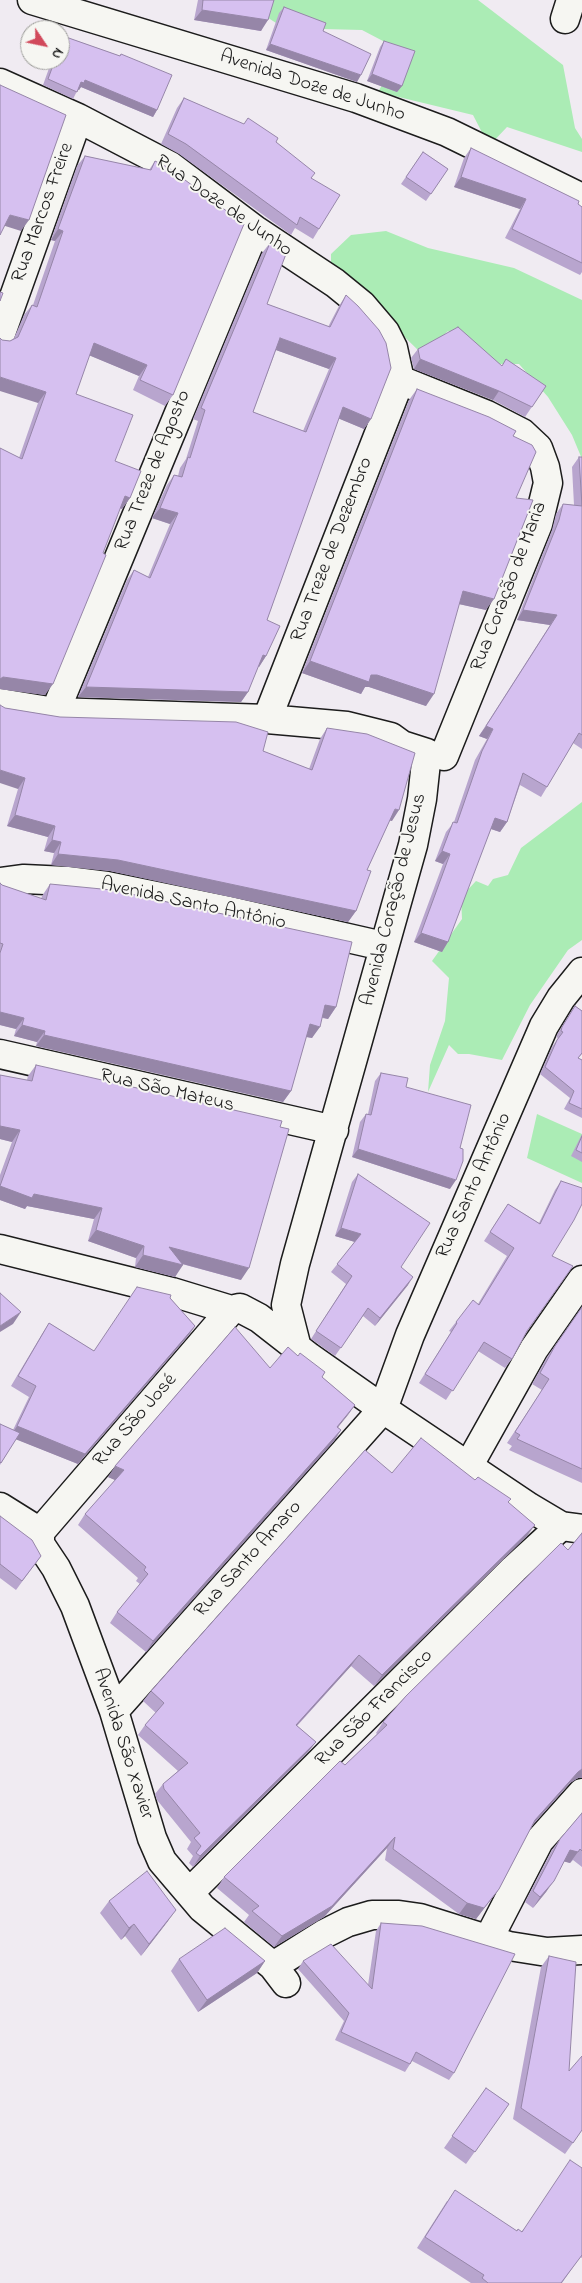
<!DOCTYPE html>
<html>
<head>
<meta charset="utf-8">
<style>
	body { margin:0 }
	#map { position:relative; width:582px; height:2283px; overflow:hidden; background:#f0ebf2; font-family:"Indie Flower",sans-serif }
	canvas { display:block }
	.north { position:absolute; left:20px; top:20px; width:50px; height:50px; box-sizing:border-box; background:#f6f6f2; border:1px solid #9f9f9c; border-radius:50%; rotate:124deg; font-size:14px; font-weight:700; line-height:20px; text-align:center; color:#1c1c1c }
	.north::after { content:''; display:block; margin:auto; width:18px; height:22px; background:#d1495b; clip-path:polygon(50% 0,100% 100%,50% 72%,0 100%) }
</style>
</head>
<body>
<div id="map">
<canvas width="582" height="2283"></canvas>
<div class="north">N</div>
</div>
<script>
const ctx = document.querySelector('canvas').getContext('2d');
ctx.lineJoin = 'round';
function fill(path, color) {
  ctx.fillStyle = color;
  ctx.fill(path, 'evenodd');
}
function poly(rows) {
  const path = new Path2D();
  for (const r of rows) {
    path.moveTo(r[0], r[1]);
    for (let i = 2; i < r.length; i += 2) path.lineTo(r[i], r[i + 1]);
  }
  return path;
}
function trace(path, color, width, dash) {
  ctx.strokeStyle = color;
  ctx.lineWidth = width;
  ctx.lineCap = dash ? 'butt' : 'round';
  ctx.setLineDash(dash || []);
  ctx.stroke(path);
}
function label(font, color, halo, rows, align = 'center') {
  ctx.font = font + ' "Indie Flower",sans-serif';
  ctx.lineWidth = 4;
  ctx.setLineDash([]);
  ctx.textBaseline = 'middle';
  ctx.strokeStyle = halo;
  ctx.fillStyle = color;
  for (const [text, x, y, turn = 0] of rows) {
    ctx.save();
    ctx.translate(x, y);
    ctx.rotate((+turn || 0) * Math.PI / 180);
    ctx.textAlign = isNaN(turn) ? turn : align;
    if (halo) ctx.strokeText(text, 0, 0);
    ctx.fillText(text, 0, 0);
    ctx.restore();
  }
}
const green = poly([
	[240,0,478,0,563,65,575,128,582,139,582,152,507,127,489,146,473,115,378,92,402,51,362,30,284,28],
	[386,231,428,248,514,268,582,300,582,459,572,435,548,397,519,364,489,364,448,331,430,348,421,353,375,308,331,273,331,254,351,235],
	[582,802,582,940,568,950,530,1005,502,1060,469,1054,458,1054,449,1045,428,1092,430,1065,445,1021,449,978,432,961,462,919,461,897,476,881,488,886,493,879,508,875,521,848],
	[537,1114,582,1134,582,1183,527,1158]
]);
const minor = poly([
	[565,19,571,0],
	[0,83,78,118,170,166,255,230,335,283,362,305,385,332,393,348,400,380],
	[0,336,78,118],
	[400,380,487,415,522,433,538,448,545,467,548,483,538,524,444,756],
	[0,703,55,712,267,719,347,726,391,737,402,745,427,753,422,799,413,845,295,1264,286,1305,297,1348],
	[55,712,255,230],
	[267,719,400,380],
	[0,882,24,879,67,881,107,886,229,911,383,946],
	[0,1054,334,1130],
	[0,1249,172,1292,231,1310,240,1308,259,1318,309,1357,383,1409,114,1711],
	[469,1465,534,1349,582,1280],
	[0,1507,40,1532,40,1544,56,1568,75,1606,114,1711,152,1838,162,1861,202,1908,273,1966,286,1983],
	[40,1532,231,1310],
	[190,1892,514,1569,561,1526],
	[489,1938,539,1841,582,1793],
	[273,1966,324,1934,348,1922,372,1915,399,1915,420,1918,509,1946,547,1952,582,1950]
]);
const major = poly([
	[32,0,356,98,447,132,582,198],
	[582,972,561,998,544,1026,410,1335,383,1409,529,1507,561,1526,582,1529]
]);
const wall = poly([
	[198,0,274,0,261,31,194,20],
	[284,7,323,31,357,82,266,50,279,13],
	[63,36,120,56,121,54,157,110,153,117,81,87,79,90,78,89,73,99,43,85,52,60,60,60,60,41],
	[384,41,402,86,397,92,367,81,380,47],
	[184,98,276,142,312,178,319,229,313,239,295,228,291,235,179,154,161,144,177,108],
	[471,148,582,207,582,272,580,275,505,238,520,209,454,187,464,158],
	[423,152,448,169,426,201,401,184],
	[85,156,149,170,155,161,173,395,165,406,133,390,139,376,89,355,76,394,115,461,130,498,122,509,120,508,45,695,0,689,0,448,19,458,38,403,2,340,10,341,14,338,24,315,32,305,33,305,55,241,51,240,77,166],
	[270,243,267,304,328,327,339,306,346,295,371,419,364,429,338,418,267,620,266,656,259,667,258,666,248,692,241,702,78,697,127,580,134,570,148,577,170,524,152,518,167,485,174,475,178,476,180,468,186,459,198,421,193,419,262,253],
	[276,350,329,369,303,431,253,412],
	[418,349,501,366,546,386,525,417,493,400,414,369,411,358],
	[417,389,513,436,516,498,486,610,459,604,426,706,369,687,365,687,361,694,302,673,409,400],
	[579,457,582,457,582,749,573,743,547,787,541,797,520,785,507,822,500,832,491,829,442,952,414,942,443,864,435,861,446,832,454,822,475,760,487,739,479,736,550,625,517,620,552,530,556,514,563,504,574,505,572,467],
	[5,708,263,751,309,769,320,739,327,728,392,821,390,820,367,870,356,911,348,922,110,871,51,865,54,853,44,851,48,837,7,826,18,789],
	[0,883,2,885,41,899,42,896,50,884,336,1007,328,1019,322,1018,312,1038,306,1037,291,1091,283,1102,36,1046,37,1042,14,1036,16,1029,0,1025],
	[575,1006,582,1011,582,1054,578,1058,582,1060,582,1118,564,1109,570,1098,540,1074,552,1047,558,1038,556,1037,558,1033],
	[36,1065,241,1280,182,1264,175,1277,135,1267,136,1258,88,1241,94,1219,27,1206,25,1209,0,1200,0,1175,12,1142,0,1139,0,1075,27,1080,28,1076],
	[381,1073,406,1087,450,1189,352,1157,360,1122,366,1114,368,1114,375,1081],
	[582,1134,582,1162,571,1156],
	[358,1174,401,1267,408,1285,375,1326,363,1316,335,1356,311,1339,346,1284,331,1272,355,1242,335,1236,352,1182],
	[561,1181,552,1256,527,1331,512,1359,505,1368,478,1351,446,1400,419,1383,451,1332,449,1331,456,1322,478,1304,507,1256,484,1241,508,1204,539,1223,555,1190],
	[170,1298,195,1326,188,1336,78,1464,16,1439,0,1465,0,1424,13,1430,29,1397,11,1386,42,1334,49,1323,94,1351],
	[582,1307,582,1483,509,1450,512,1446,507,1443,542,1390,532,1384,547,1357],
	[270,1368,322,1377,355,1405,338,1427,341,1430,334,1441,146,1652,110,1623,117,1612,140,1584,136,1581,138,1578,78,1525,85,1514,116,1480,108,1477],
	[392,1473,475,1480,509,1503,527,1536,374,1686,351,1666,297,1726,316,1742,308,1752,193,1867,189,1863,193,1856,187,1849,191,1842,157,1800,155,1794,163,1784,178,1771,138,1735,145,1725,156,1713,143,1701,151,1691],
	[0,1516,41,1556,16,1590,0,1578],
	[582,1533,582,1778,578,1778,570,1783,532,1826,499,1889,476,1919,459,1914,385,1860,387,1848,324,1917,274,1947,244,1922,249,1915,217,1888,224,1877,345,1765,377,1734,376,1733,383,1722,568,1550],
	[582,1813,582,1867,573,1860,570,1863,564,1861,546,1892,533,1908,525,1902,552,1850,560,1839],
	[109,1901,168,1921,141,1956,125,1936,121,1940,100,1913],
	[381,1923,454,2073,449,2080,412,2061,405,2072,335,2040,344,2021,298,1969,303,1961,368,1985,376,1931],
	[549,1956,569,2071,582,2130,565,2154,513,2119,541,1967],
	[179,1959,265,1961,257,1973,198,2012,171,1971],
	[486,2088,509,2104,466,2164,444,2148],
	[582,2168,582,2258,580,2257,562,2283,471,2283,417,2248,447,2201,517,2231,522,2231]
]);
const shadedWall = poly([
	[202,10,268,20,261,31,194,20],
	[270,44,361,75,357,82,266,50],
	[372,74,402,86,397,92,367,81],
	[85,80,157,110,153,117,81,87,79,90,76,89,81,82],
	[461,177,526,199,520,209,454,187],
	[10,215,29,220,21,231,2,225],
	[58,229,63,231,55,241,51,240],
	[280,338,336,358,329,369,273,349],
	[94,343,147,365,139,376,86,354],
	[420,359,499,391,493,400,414,369],
	[0,377,46,392,38,403,0,391],
	[343,407,371,419,364,429,335,417],
	[125,496,130,498,122,509,117,507],
	[160,508,178,513,170,524,152,518],
	[463,591,494,599,486,610,454,603],
	[523,610,557,615,550,625,517,620],
	[263,655,266,656,259,667,255,665],
	[310,661,371,675,377,675,434,694,426,706,369,687,365,687,361,694,302,673],
	[3,677,53,684,45,695,0,689,0,679],
	[86,687,248,692,241,702,78,697],
	[486,726,493,729,487,739,479,736],
	[0,770,25,778,18,789,0,783],
	[395,809,399,810,392,821,387,820],
	[15,815,55,826,48,837,7,826],
	[495,818,507,822,500,832,488,828],
	[52,840,61,842,54,853,44,851],
	[442,851,450,854,443,864,435,861],
	[58,854,118,860,356,911,348,922,110,871,51,865],
	[421,933,448,942,442,952,414,942],
	[325,1005,336,1007,328,1019,317,1016],
	[0,1012,24,1018,16,1029,0,1025],
	[310,1024,320,1027,312,1038,302,1036],
	[22,1025,45,1031,37,1042,14,1036],
	[44,1035,291,1091,283,1102,36,1046],
	[0,1126,20,1130,12,1142,0,1139],
	[358,1149,456,1180,450,1189,352,1157],
	[0,1186,34,1194,102,1208,94,1219,27,1206,25,1209,0,1200],
	[341,1228,361,1234,355,1242,335,1236],
	[96,1230,144,1246,136,1258,88,1241],
	[169,1247,249,1268,241,1280,161,1258],
	[143,1255,183,1265,175,1277,135,1267],
	[413,1277,408,1285,375,1326,380,1318],
	[21,1312,13,1324,0,1332,0,1326],
	[195,1326,188,1336,78,1464,10,1437,17,1426],
	[355,1405,348,1415,330,1437,337,1427],
	[341,1430,334,1441,146,1652,153,1641],
	[115,1466,124,1470,117,1481,108,1477],
	[535,1525,527,1536,374,1686,382,1675],
	[359,1655,351,1666,288,1735,296,1725],
	[316,1742,308,1752,193,1867,200,1856],
	[582,1769,582,1778,578,1778,570,1783,527,1831,535,1820,578,1772],
	[395,1837,387,1848,324,1917,274,1947,282,1936],
	[580,1849,570,1863,562,1861,570,1850],
	[554,1881,546,1892,533,1908,540,1897],
	[499,1889,476,1919,459,1914,467,1903],
	[176,1910,168,1921,141,1956,149,1944],
	[134,1924,125,1936,121,1940,129,1928],
	[265,1961,257,1973,198,2012,207,2000]
]);
const building = poly([
	[203,0,274,0,268,20,202,10,203,0],
	[284,7,326,23,323,31,371,54,361,75,270,44,284,7],
	[63,36,120,56,121,54,172,75,157,110,85,80,84,83,81,82,77,92,48,79,55,60,60,60,60,45,63,36],
	[384,41,415,51,402,86,372,74,384,41],
	[0,85,66,115,29,220,10,215,0,235,0,85],
	[184,98,244,124,248,118,278,138,276,142,315,173,311,178,340,195,319,229,300,217,297,225,186,144,168,134,184,98],
	[471,148,579,201,578,204,582,207,582,263,512,229,526,199,461,177,471,148],
	[423,152,448,169,431,194,406,177,423,152],
	[85,156,151,170,155,161,169,168,244,224,173,395,140,380,147,365,94,343,76,394,133,415,115,461,141,471,130,498,125,496,103,553,106,555,53,684,3,677,0,679,0,448,22,459,46,392,0,377,0,338,2,340,10,341,18,337,32,305,37,307,63,231,58,229,85,156],
	[270,243,286,254,267,304,330,327,346,295,358,306,379,330,386,343,391,368,371,419,343,407,267,620,280,626,266,656,263,655,248,692,86,687,134,570,150,578,178,513,160,508,174,475,182,477,188,457,190,458,205,410,201,408,270,243],
	[280,338,336,358,306,432,253,412,280,338],
	[0,292,3,293,0,301,0,292],
	[458,327,502,366,506,359,546,386,532,407,499,391,420,359,418,349,458,327],
	[417,389,489,417,516,431,513,436,532,445,536,452,516,498,533,500,494,599,463,591,434,694,377,675,371,675,369,682,310,661,417,389],
	[579,457,582,457,582,735,579,733,547,787,523,773,507,822,495,818,448,942,421,933,450,854,442,851,453,822,457,823,482,751,493,729,486,726,557,615,523,610,559,520,563,504,582,506,579,457],
	[0,705,5,708,60,717,236,722,268,732,263,751,312,770,327,728,367,734,415,753,399,810,395,809,367,870,371,871,356,911,118,860,58,854,61,842,52,840,55,826,15,815,25,778,0,770,0,705],
	[0,883,2,885,46,900,50,884,112,890,352,942,336,1007,325,1005,320,1027,310,1024,291,1091,44,1035,45,1031,22,1025,24,1018,0,1012,0,953,3,944,0,943,0,883],
	[575,1006,582,1011,582,1053,578,1058,582,1060,582,1109,569,1103,574,1091,545,1067,557,1040,563,1032,561,1031,562,1027,575,1006],
	[36,1065,282,1121,280,1127,289,1129,249,1268,169,1247,183,1265,143,1255,144,1246,96,1230,102,1208,34,1194,32,1198,0,1186,20,1130,0,1126,0,1075,32,1081,36,1065],
	[381,1073,408,1078,406,1087,471,1105,460,1148,463,1149,463,1161,456,1180,358,1149,366,1114,371,1115,381,1073],
	[582,1136,582,1153,576,1150,582,1136],
	[358,1174,430,1223,401,1267,413,1277,380,1318,368,1308,341,1348,316,1331,352,1276,337,1264,361,1234,341,1228,358,1174],
	[561,1181,582,1188,582,1204,574,1220,552,1256,573,1266,527,1331,512,1359,484,1342,453,1391,425,1374,457,1323,456,1322,473,1300,479,1305,514,1248,490,1232,508,1204,540,1224,561,1181],
	[137,1287,171,1295,170,1298,195,1326,85,1454,17,1426,36,1386,18,1376,49,1323,94,1351,137,1287],
	[0,1293,21,1312,0,1326,0,1293],
	[582,1307,582,1469,517,1439,520,1435,515,1432,549,1379,540,1373,555,1346,582,1307],
	[235,1327,270,1368,288,1347,298,1356,300,1353,325,1372,322,1377,355,1405,337,1427,341,1430,153,1641,117,1612,148,1574,144,1570,146,1567,85,1514,124,1470,115,1466,235,1327],
	[0,1424,20,1433,1,1463,0,1462,0,1424],
	[421,1438,475,1480,478,1477,511,1499,508,1502,535,1525,382,1675,359,1655,296,1725,316,1742,200,1856,196,1853,201,1846,194,1838,200,1833,164,1789,163,1784,188,1763,145,1725,164,1703,151,1691,365,1450,392,1473,421,1438],
	[0,1516,32,1540,41,1556,22,1581,0,1564,0,1516],
	[582,1533,582,1769,578,1772,535,1820,499,1889,484,1908,467,1903,393,1849,395,1837,332,1906,282,1936,252,1911,259,1906,224,1877,340,1761,345,1765,387,1725,383,1722,406,1696,559,1545,561,1543,568,1550,582,1533],
	[582,1813,582,1851,580,1849,578,1852,570,1850,554,1881,540,1897,533,1891,560,1839,582,1813],
	[147,1871,176,1910,149,1944,134,1924,129,1928,109,1901,147,1871],
	[381,1923,422,1926,515,1954,454,2073,416,2052,410,2064,341,2032,349,2013,303,1961,331,1944,372,1989,381,1923],
	[225,1928,265,1961,207,2000,179,1959,225,1928],
	[549,1956,576,1962,569,2071,582,2056,582,2130,573,2143,521,2108,549,1956],
	[486,2088,509,2104,475,2152,452,2136,486,2088],
	[570,2160,582,2168,582,2255,561,2283,488,2283,482,2278,484,2275,425,2237,455,2190,517,2231,518,2229,522,2232,570,2160]
]);
const streetNames = [
	["Avenida Doze de Junho",312,87,18],
	["Rua Doze de Junho",223,207,35],
	["Rua Marcos Freire",44,213,-70],
	["Rua Treze de Agosto",154,471,-68],
	["Rua Treze de Dezembro",333,550,-69],
	["Rua Coração de Maria",510,587,-69],
	["Avenida Coração de Jesus",395,900,-76],
	["Avenida Santo Antônio",193,905,12],
	["Rua São Mateus",167,1092,13],
	["Rua Santo Antônio",475,1186,-66],
	["Rua São José",136,1421,-49],
	["Rua Santo Amaro",249,1560,-48],
	["Rua São Francisco",375,1709,-45],
	["Avenida São Xavier",122,1744,72]
];
fill(green, '#abecb5');
trace(minor, '#1c1c1c', 31);
trace(major, '#1c1c1c', 31);
trace(minor, '#f6f6f2', 28);
trace(major, '#f6f6f2', 28);
fill(wall, '#b8a5ce');
fill(shadedWall, '#9686a8');
fill(building, '#d6c0f0');
trace(building, '#9686a8', 1);
label('20px', '#1c1c1c', '#f6f6f2', streetNames);
</script>
</body>
</html>
